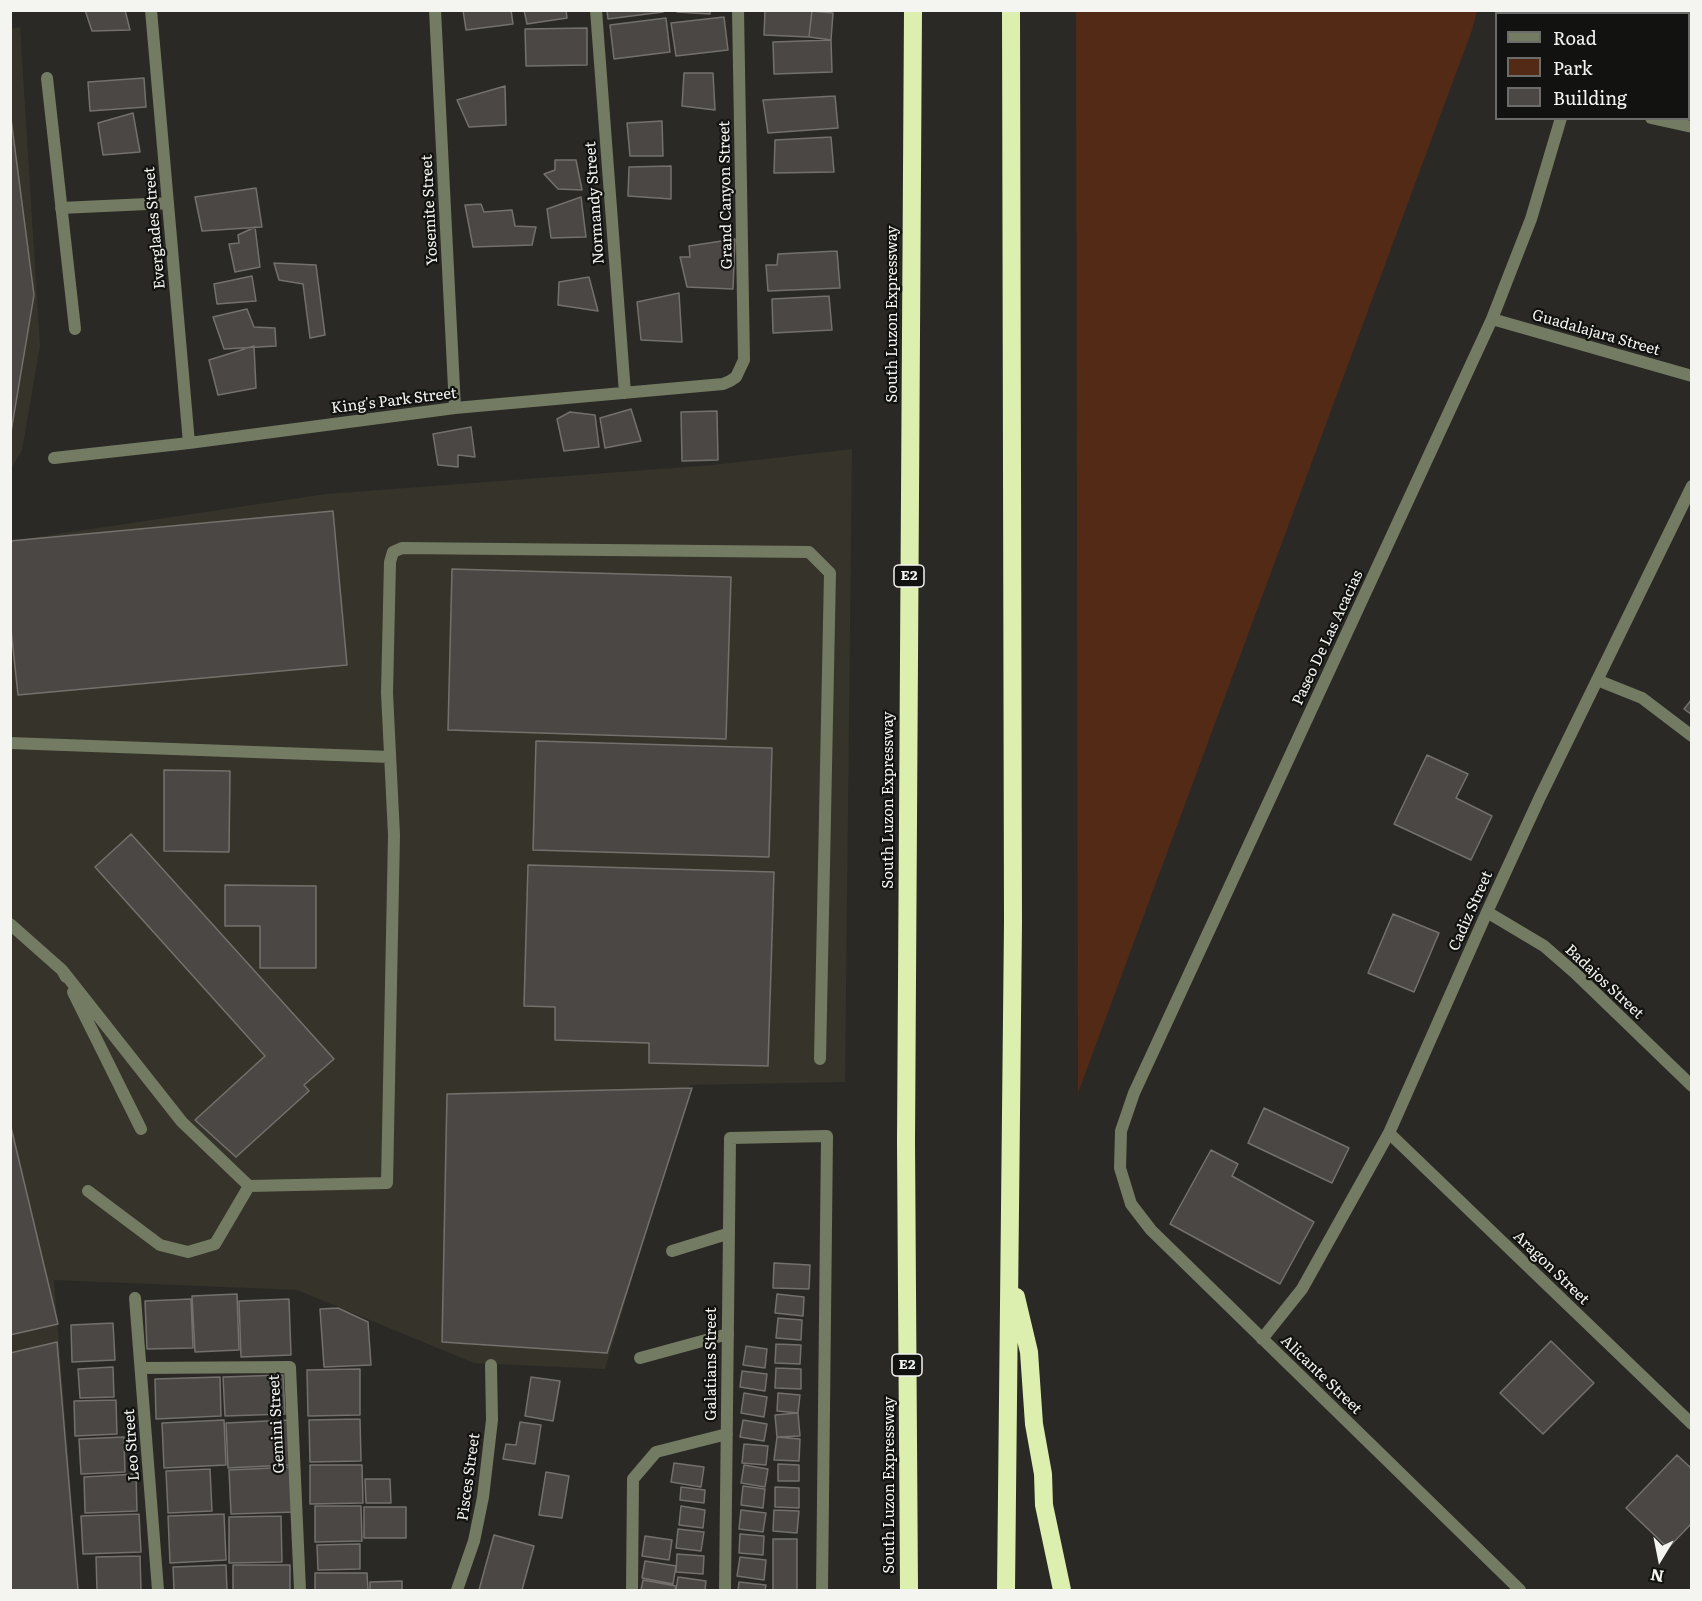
<!DOCTYPE html>
<html>
<head>
<meta charset="utf-8">
<style>
	body { margin:0 }
	#map { position:relative; width:1702px; height:1601px; overflow:hidden; background:#2a2925; font-family:Literata,serif }
	canvas { display:block }
	.frame { position:absolute; inset:0; border:12px solid #f4f4f1; pointer-events:none }
	.legend { position:absolute; left:1495px; top:12px; width:195px; height:108px; box-sizing:border-box; background:#121210; border:2px solid #6c6c6a; margin:0; padding:8px 10px; list-style:none; font-size:18px; color:#f4f4f1 }
	.legend li { display:flex; align-items:center; gap:12px; height:30px }
	.legend b { width:30px; border:2px solid #6c6c6a }
	.north { position:absolute; left:1630px; top:1529px; width:60px; height:60px; -webkit-text-stroke:4px #121210; paint-order:stroke; rotate:190deg; font-size:16px; font-weight:700; line-height:24px; text-align:center; color:#f4f4f1 }
	.north::after { content:''; display:block; margin:auto; width:21px; height:27px; background:#f4f4f1; clip-path:polygon(50% 0,100% 100%,50% 72%,0 100%) }
</style>
</head>
<body>
<div id="map">
<canvas width="1702" height="1601"></canvas>
<div class="frame"></div>
<ul class="legend">
<li><b style="height:8px;background:#737b62"></b>Road</li>
<li><b style="height:16px;background:#522a16"></b>Park</li>
<li><b style="height:16px;background:#4a4744"></b>Building</li>
</ul>
<div class="north">N</div>
</div>
<script>
const ctx = document.querySelector('canvas').getContext('2d');
ctx.lineJoin = 'round';
function fill(path, color) {
  ctx.fillStyle = color;
  ctx.fill(path, 'evenodd');
}
function poly(rows) {
  const path = new Path2D();
  for (const r of rows) {
    path.moveTo(r[0], r[1]);
    for (let i = 2; i < r.length; i += 2) path.lineTo(r[i], r[i + 1]);
  }
  return path;
}
function trace(path, color, width, dash) {
  ctx.strokeStyle = color;
  ctx.lineWidth = width;
  ctx.lineCap = dash ? 'butt' : 'round';
  ctx.setLineDash(dash || []);
  ctx.stroke(path);
}
function label(font, color, halo, rows, align = 'center') {
  ctx.font = font + ' Literata,serif';
  ctx.lineWidth = 4.5;
  ctx.setLineDash([]);
  ctx.textBaseline = 'middle';
  ctx.strokeStyle = halo;
  ctx.fillStyle = color;
  for (const [text, x, y, turn = 0] of rows) {
    ctx.save();
    ctx.translate(x, y);
    ctx.rotate((+turn || 0) * Math.PI / 180);
    ctx.textAlign = isNaN(turn) ? turn : align;
    if (halo) ctx.strokeText(text, 0, 0);
    ctx.fillText(text, 0, 0);
    ctx.restore();
  }
}
const built = poly([
	[20,27,40,346,22,450,11,469,10,29],
	[852,449,845,1082,690,1085,605,1369,474,1363,297,1290,54,1280,79,1590,11,1590,11,541,326,494,713,465]
]);
const green = poly([
	[1076,11,1477,11,1472,30,1078,1093]
]);
const building = poly([
	[85,10,125,10,130,30,92,31,85,10],
	[463,10,511,10,513,24,466,30,463,10],
	[524,10,566,10,567,18,527,24,524,10],
	[607,10,663,10,663,12,608,19,607,10],
	[677,10,710,10,710,14,677,12,677,10],
	[765,10,812,10,809,37,764,35,765,10],
	[812,11,833,13,831,40,809,37,812,11],
	[724,17,728,50,676,56,671,23,724,17],
	[666,18,670,52,614,59,610,25,666,18],
	[587,28,587,65,526,66,525,29,587,28],
	[831,40,832,72,774,74,773,42,831,40],
	[684,73,713,73,715,110,682,106,684,73],
	[144,78,146,107,90,111,88,82,144,78],
	[505,86,506,125,469,127,457,100,505,86],
	[835,96,838,128,768,133,763,100,835,96],
	[10,111,34,295,10,438,10,111],
	[133,113,140,152,103,155,98,123,133,113],
	[662,121,663,156,630,156,627,123,662,121],
	[831,137,834,172,774,173,775,140,831,137],
	[555,160,576,160,582,190,558,189,544,174,555,170,555,160],
	[671,166,671,199,628,196,629,167,671,166],
	[256,188,262,227,202,231,195,197,256,188],
	[581,197,586,237,551,238,547,209,581,197],
	[481,204,484,212,512,210,515,226,536,227,532,245,473,247,465,205,481,204],
	[255,227,260,267,235,272,229,244,239,243,238,235,255,227],
	[735,239,733,289,687,287,680,257,690,257,689,246,735,239],
	[837,251,840,288,768,291,766,265,777,265,778,254,837,251],
	[274,263,316,265,325,335,310,338,303,284,279,280,274,263],
	[252,276,256,301,217,304,214,284,252,276],
	[589,277,598,311,558,305,559,282,589,277],
	[679,293,682,342,641,340,637,302,679,293],
	[829,296,832,330,773,333,772,299,829,296],
	[247,309,254,327,275,328,276,346,224,349,213,317,247,309],
	[254,346,256,388,218,395,209,360,254,346],
	[631,409,641,441,605,448,600,418,631,409],
	[717,411,718,460,682,461,681,412,717,411],
	[570,412,595,415,599,447,564,451,557,419,570,412],
	[471,427,475,457,458,455,458,467,438,465,433,434,471,427],
	[333,511,347,665,18,695,10,620,10,541,333,511],
	[452,569,731,577,726,739,448,730,452,569],
	[1692,699,1692,715,1684,709,1692,699],
	[536,741,772,748,769,857,533,850,536,741],
	[1427,755,1468,774,1456,798,1492,816,1471,860,1394,824,1427,755],
	[164,770,230,771,229,852,164,851,164,770],
	[131,834,334,1059,304,1085,309,1091,236,1157,195,1120,265,1056,95,867,131,834],
	[528,865,774,872,768,1066,649,1063,649,1043,555,1040,555,1007,524,1006,528,865],
	[225,885,316,886,316,968,260,968,260,926,225,926,225,885],
	[1393,914,1439,933,1414,992,1368,973,1393,914],
	[692,1088,607,1353,442,1342,447,1094,692,1088],
	[1264,1108,1349,1148,1332,1183,1248,1143,1264,1108],
	[10,1123,58,1324,10,1335,10,1123],
	[1211,1150,1238,1164,1232,1176,1314,1222,1280,1284,1170,1224,1211,1150],
	[774,1263,810,1265,809,1289,773,1288,774,1263],
	[237,1294,239,1350,195,1352,192,1296,237,1294],
	[777,1294,804,1297,803,1316,775,1313,777,1294],
	[191,1299,193,1348,147,1349,145,1301,191,1299],
	[289,1299,291,1355,241,1357,239,1301,289,1299],
	[338,1308,368,1322,371,1365,324,1367,320,1309,338,1308],
	[778,1318,802,1320,801,1340,776,1338,778,1318],
	[113,1323,115,1360,72,1362,71,1325,113,1323],
	[1551,1341,1594,1383,1543,1434,1500,1393,1551,1341],
	[57,1342,78,1590,10,1590,10,1353,57,1342],
	[776,1344,801,1345,800,1364,775,1363,776,1344],
	[746,1346,767,1349,765,1368,743,1365,746,1346],
	[113,1367,114,1397,80,1398,78,1369,113,1367],
	[776,1368,801,1369,801,1389,775,1388,776,1368],
	[360,1369,360,1415,308,1416,307,1370,360,1369],
	[742,1371,767,1374,765,1391,740,1387,742,1371],
	[283,1375,285,1414,225,1416,223,1377,283,1375],
	[220,1377,221,1416,156,1419,155,1379,220,1377],
	[531,1377,560,1381,553,1421,525,1416,531,1377],
	[744,1393,767,1397,764,1417,741,1413,744,1393],
	[778,1393,800,1395,798,1413,777,1411,778,1393],
	[116,1400,117,1434,75,1436,74,1401,116,1400],
	[798,1413,800,1436,777,1437,775,1415,798,1413],
	[360,1419,361,1461,310,1462,309,1420,360,1419],
	[224,1420,226,1465,164,1468,162,1423,224,1420],
	[288,1420,290,1465,228,1468,226,1423,288,1420],
	[743,1420,767,1424,764,1441,740,1437,743,1420],
	[520,1422,541,1425,535,1464,503,1459,506,1444,516,1445,520,1422],
	[124,1437,125,1472,81,1474,79,1439,124,1437],
	[777,1437,800,1439,799,1461,774,1460,777,1437],
	[744,1444,768,1446,766,1465,742,1463,744,1444],
	[1677,1455,1692,1469,1692,1523,1668,1548,1626,1508,1677,1455],
	[674,1463,704,1467,701,1487,671,1482,674,1463],
	[778,1464,799,1465,799,1481,778,1481,778,1464],
	[310,1465,362,1465,363,1503,310,1504,310,1465],
	[744,1465,768,1469,765,1487,741,1483,744,1465],
	[293,1467,295,1512,231,1514,229,1470,293,1467],
	[210,1469,212,1511,168,1513,166,1471,210,1469],
	[546,1472,569,1476,562,1518,539,1515,546,1472],
	[136,1474,137,1511,85,1513,84,1477,136,1474],
	[365,1479,390,1479,391,1503,366,1503,365,1479],
	[743,1486,765,1489,763,1508,741,1505,743,1486],
	[681,1487,705,1490,704,1503,680,1500,681,1487],
	[775,1487,799,1488,799,1508,775,1507,775,1487],
	[315,1506,361,1506,362,1541,315,1542,315,1506],
	[681,1506,705,1510,703,1528,679,1525,681,1506],
	[364,1507,406,1507,406,1538,364,1538,364,1507],
	[741,1510,766,1513,763,1532,739,1529,741,1510],
	[774,1510,799,1511,797,1533,773,1531,774,1510],
	[139,1514,141,1552,83,1554,81,1516,139,1514],
	[224,1514,226,1560,170,1563,168,1516,224,1514],
	[281,1516,282,1562,229,1563,229,1517,281,1516],
	[678,1529,704,1532,701,1551,676,1548,678,1529],
	[740,1534,764,1536,763,1555,739,1553,740,1534],
	[494,1535,534,1546,522,1590,479,1590,494,1535],
	[645,1536,672,1540,669,1560,642,1556,645,1536],
	[773,1539,797,1539,797,1590,773,1590,773,1539],
	[360,1544,360,1569,318,1570,317,1545,360,1544],
	[677,1554,704,1556,703,1574,676,1572,677,1554],
	[140,1556,141,1590,97,1590,96,1557,140,1556],
	[740,1557,766,1560,764,1580,737,1576,740,1557],
	[645,1561,676,1566,673,1584,642,1578,645,1561],
	[226,1565,227,1590,174,1590,173,1567,226,1565],
	[233,1565,290,1565,290,1590,233,1590,233,1565],
	[315,1573,367,1573,368,1590,315,1590,315,1573],
	[678,1577,706,1581,705,1590,676,1590,678,1577],
	[643,1580,676,1586,675,1590,641,1590,643,1580],
	[402,1581,402,1590,370,1590,370,1582,402,1581],
	[739,1582,766,1585,765,1590,738,1590,739,1582]
]);
const service = poly([
	[10,743,390,757],
	[10,924,62,970,66,977],
	[62,970,182,1122,249,1186,387,1183,394,835,387,693,390,562,393,552,402,548,809,552,830,573,820,1059],
	[73,992,141,1129],
	[88,1191,160,1245,188,1252,215,1244,249,1186],
	[672,1251,727,1234],
	[640,1358,728,1334]
]);
const minor = poly([
	[151,10,189,443],
	[435,10,455,408],
	[596,10,625,393],
	[1587,14,1587,10],
	[47,78,75,329],
	[1651,118,1692,127],
	[61,208,168,203],
	[1492,319,1692,376],
	[54,458,189,443,455,408,723,384,730,381,736,377,744,360,738,10],
	[1597,680,1642,698,1692,736],
	[1487,912,1544,946,1575,973,1692,1086],
	[1389,1133,1692,1424],
	[135,1298,158,1590],
	[1262,1339,1302,1289,1389,1133,1487,912,1540,797,1692,486],
	[141,1368,290,1367,300,1590],
	[457,1590,474,1541,483,1497,492,1420,491,1365],
	[632,1590,633,1479,656,1452,727,1434],
	[725,1590,730,1138,827,1136,822,1590],
	[1520,1590,1151,1230,1131,1204,1120,1168,1121,1131,1134,1093,1492,319,1531,219,1561,118]
]);
const motorway = poly([
	[1016,1297,1029,1352,1034,1424,1043,1474,1044,1505,1062,1590],
	[909,1590,906,1140,913,10],
	[1006,1590,1013,922,1011,10]
]);
const shields = [
	[909,576,30],
	[907,1365,30]
];
const shieldNames = [
	["E2",909,576],
	["E2",907,1365]
];
const streetNames = [
	["Grand Canyon Street",726,195,-91],
	["Normandy Street",595,203,-94],
	["Yosemite Street",430,210,-93],
	["Everglades Street",155,228,-95],
	["South Luzon Expressway",893,314,-90],
	["Guadalajara Street",1596,333,16],
	["King's Park Street",394,401,-7],
	["Paseo De Las Acacias",1328,638,-65],
	["South Luzon Expressway",889,800,-90],
	["Cadiz Street",1471,911,-66],
	["Badajos Street",1604,982,43],
	["Aragon Street",1551,1268,44],
	["Galatians Street",712,1364,-90],
	["Alicante Street",1321,1375,44],
	["Gemini Street",277,1424,-93],
	["Leo Street",132,1445,-94],
	["Pisces Street",469,1477,-82],
	["South Luzon Expressway",890,1485,-90]
];
fill(built, '#36332a');
fill(green, '#522a16');
fill(building, '#4a4744');
trace(building, '#74716d', 1.5);
trace(service, '#737b62', 12);
trace(minor, '#737b62', 12);
trace(motorway, '#dcefaf', 18);
for (const [x, y, w] of shields) {
  const box = new Path2D();
  box.roundRect(x - w / 2, y - 11, w, 22, 4.5);
  ctx.fillStyle = '#121210';
  ctx.fill(box);
  trace(box, '#f4f4f1', 1.5);
}
label('bold 14px', '#f4f4f1', null, shieldNames);
label('15px', '#f4f4f1', '#121210', streetNames);
</script>
</body>
</html>
